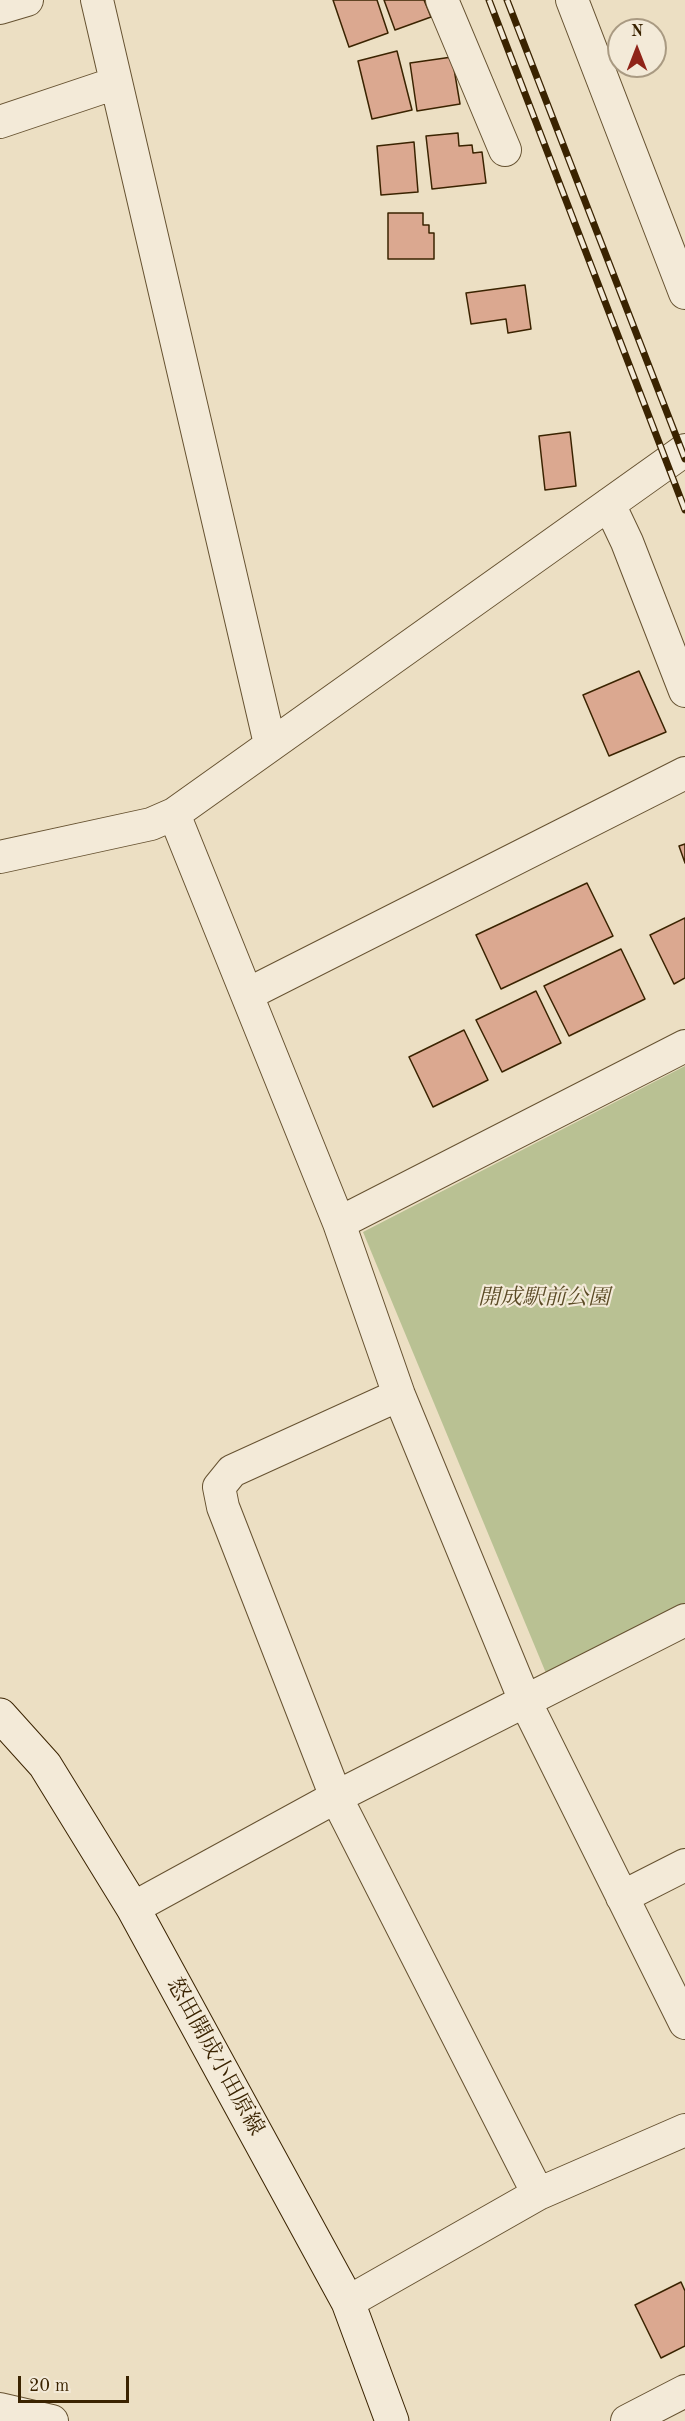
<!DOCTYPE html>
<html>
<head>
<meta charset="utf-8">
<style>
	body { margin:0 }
	#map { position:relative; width:685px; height:2421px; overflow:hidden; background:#ecdfc3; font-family:"Old Standard TT",serif }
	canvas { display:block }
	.north { position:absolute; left:607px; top:18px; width:60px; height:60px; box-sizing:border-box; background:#f3ead8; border:2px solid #a99a82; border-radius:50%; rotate:0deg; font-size:16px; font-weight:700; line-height:24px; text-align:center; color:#3a2300 }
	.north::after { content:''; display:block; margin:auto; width:21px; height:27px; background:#8f2418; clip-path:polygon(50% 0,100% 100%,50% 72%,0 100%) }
	.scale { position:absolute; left:18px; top:2376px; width:111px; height:27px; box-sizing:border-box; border:3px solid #3a2300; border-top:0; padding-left:8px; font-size:18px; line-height:21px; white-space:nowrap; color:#3a2300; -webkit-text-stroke:4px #f3ead8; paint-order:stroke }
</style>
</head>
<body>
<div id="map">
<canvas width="685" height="2421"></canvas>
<div class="north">N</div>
<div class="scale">20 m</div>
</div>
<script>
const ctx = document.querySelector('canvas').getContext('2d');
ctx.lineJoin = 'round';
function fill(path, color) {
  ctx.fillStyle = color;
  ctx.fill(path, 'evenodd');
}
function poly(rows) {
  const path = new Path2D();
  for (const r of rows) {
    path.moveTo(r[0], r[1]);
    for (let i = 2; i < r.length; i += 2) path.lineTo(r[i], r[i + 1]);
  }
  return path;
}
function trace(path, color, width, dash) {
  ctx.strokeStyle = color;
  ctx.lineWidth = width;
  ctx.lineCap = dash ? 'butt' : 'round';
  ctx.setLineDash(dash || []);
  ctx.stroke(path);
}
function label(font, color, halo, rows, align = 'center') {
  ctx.font = font + ' "Old Standard TT","Noto Serif JP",serif';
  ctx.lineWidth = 4.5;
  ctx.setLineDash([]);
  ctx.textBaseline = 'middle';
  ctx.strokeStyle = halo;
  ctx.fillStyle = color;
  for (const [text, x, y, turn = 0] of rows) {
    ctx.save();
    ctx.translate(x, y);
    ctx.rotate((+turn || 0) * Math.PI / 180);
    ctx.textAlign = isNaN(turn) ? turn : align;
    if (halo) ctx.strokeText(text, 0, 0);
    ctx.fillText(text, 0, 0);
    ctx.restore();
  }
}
const green = poly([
	[685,1066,685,1607,548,1678,363,1232]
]);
const building = poly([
	[333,0,377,0,388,33,349,47,333,0],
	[384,0,424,0,431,17,395,30,384,0],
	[397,51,412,110,372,119,358,61,397,51],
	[452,57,460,104,417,111,410,63,452,57],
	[458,133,459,146,472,145,473,153,482,152,486,183,432,189,426,136,458,133],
	[414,142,418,192,381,195,377,146,414,142],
	[388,213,423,213,423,225,429,225,429,233,434,233,434,259,388,259,388,213],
	[525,285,531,329,508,333,506,319,471,324,466,293,525,285],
	[570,432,576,486,545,490,539,436,570,432],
	[639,671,666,732,609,756,583,695,639,671],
	[685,844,685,863,679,846,685,844],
	[587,883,613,936,501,989,476,935,587,883],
	[685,918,685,978,674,984,650,935,685,918],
	[621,949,645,999,569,1036,544,986,621,949],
	[536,991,561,1043,502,1072,476,1020,536,991],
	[464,1030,488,1080,433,1107,409,1057,464,1030],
	[681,2282,685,2291,685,2346,661,2358,635,2305,681,2282]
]);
const street = poly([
	[97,0,270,744],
	[442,0,505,150],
	[572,0,685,293],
	[0,8,27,0],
	[0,122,116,83],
	[609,504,627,542,685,691],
	[174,814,339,1223,399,1395,525,1701,685,2023],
	[0,857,151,824,174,814,685,450],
	[248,994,685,773],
	[339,1223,685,1046],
	[399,1395,232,1471,219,1487,223,1507,336,1797,538,2194],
	[622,1897,685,1865],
	[133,1908,336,1797,685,1620],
	[348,2302,538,2194,685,2130],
	[0,2409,52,2421],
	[627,2421,685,2391]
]);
const secondary = poly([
	[0,1715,45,1765,133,1908,348,2302,392,2421]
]);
const rail = poly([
	[489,0,685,510],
	[507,0,685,459]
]);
const parkNames = [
	["開成駅前公園",544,1298]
];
const streetNames = [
	["怒田開成小田原線",215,2057,61]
];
fill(green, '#b9c193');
fill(building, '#dba890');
trace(building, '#3a2300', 1.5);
trace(street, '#665231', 34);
trace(secondary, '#3a2300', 35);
trace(street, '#f3ead8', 32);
trace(secondary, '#f3ead8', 33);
trace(rail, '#3a2300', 7);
trace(rail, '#f3ead8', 4.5, [14]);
label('italic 22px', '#5a4a25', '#f3ead8', parkNames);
label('22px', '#3a2300', '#f3ead8', streetNames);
</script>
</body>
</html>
